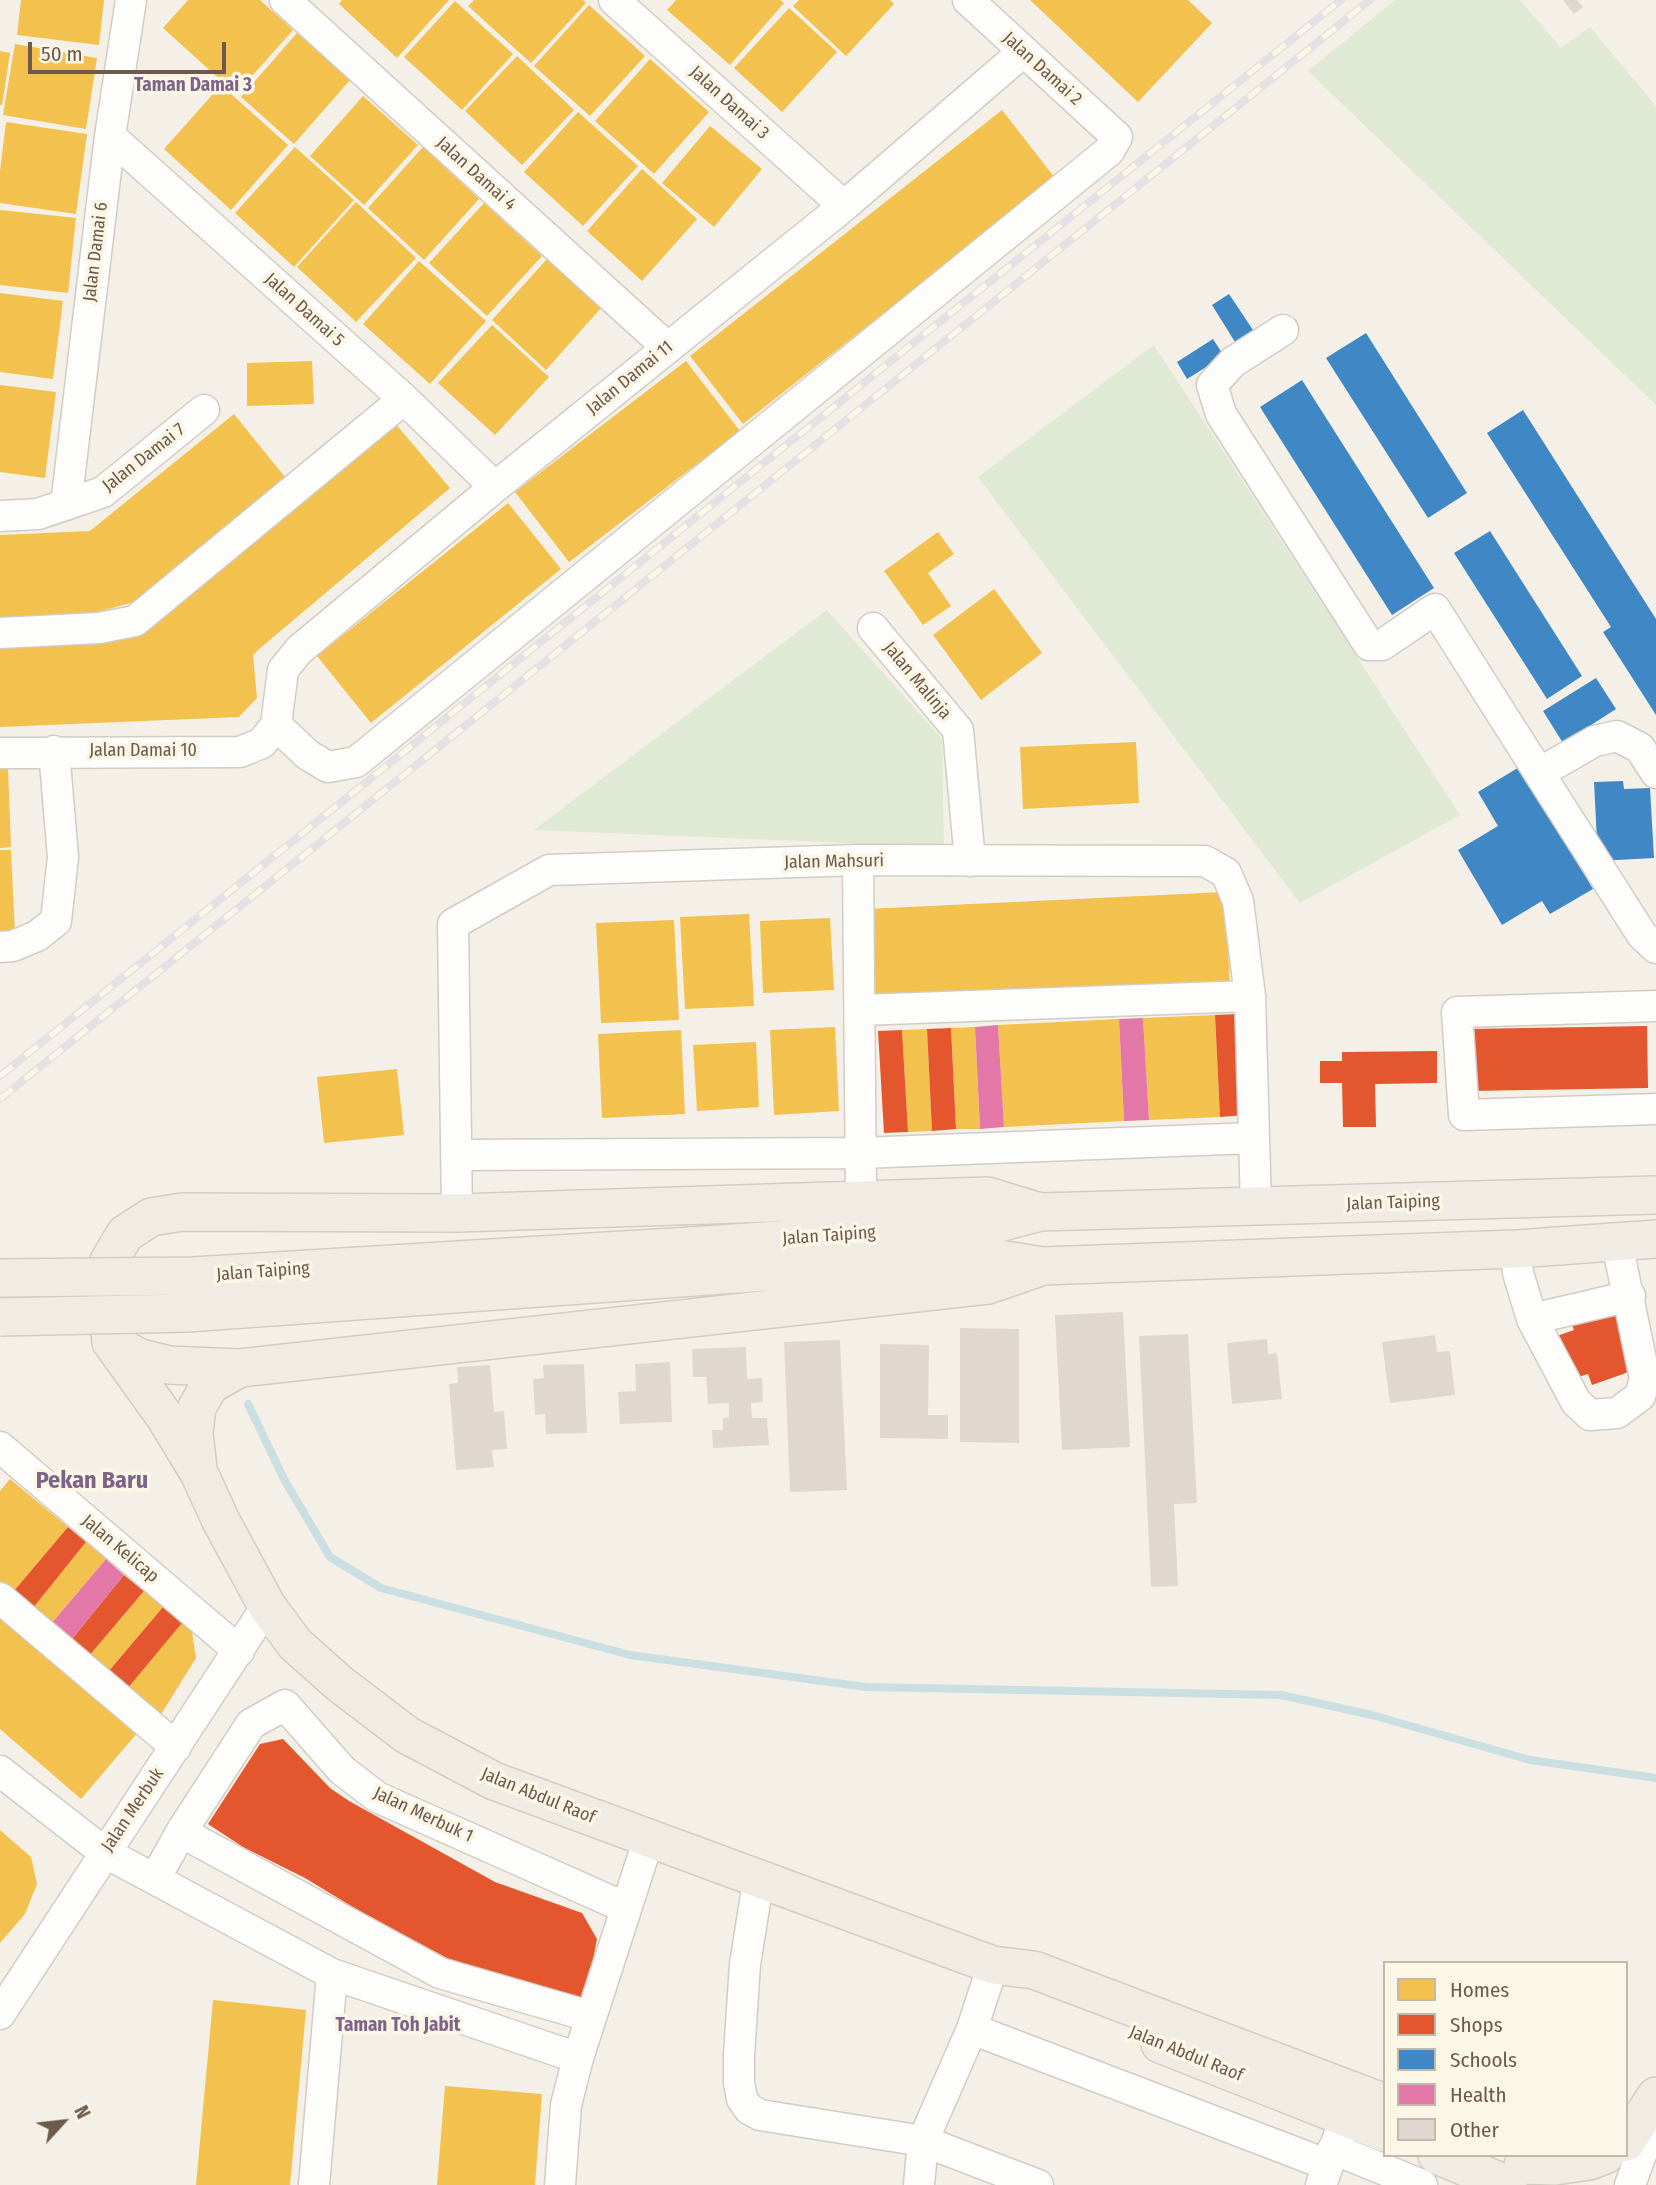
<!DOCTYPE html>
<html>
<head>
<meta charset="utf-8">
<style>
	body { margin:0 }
	#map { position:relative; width:1656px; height:2185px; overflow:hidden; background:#f4f0e7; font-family:"Fira Sans Condensed",sans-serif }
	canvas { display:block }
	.legend { position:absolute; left:1383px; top:1961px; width:245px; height:196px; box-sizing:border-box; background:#fcf6e7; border:2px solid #c3b8a9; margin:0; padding:9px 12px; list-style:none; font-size:21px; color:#6d5a4c }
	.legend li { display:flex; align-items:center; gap:14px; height:35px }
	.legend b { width:35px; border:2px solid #c3b8a9 }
	.north { position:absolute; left:28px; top:2087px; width:70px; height:70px; -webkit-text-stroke:5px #fcf6e7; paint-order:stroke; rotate:63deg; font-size:19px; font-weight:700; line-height:28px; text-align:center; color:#6d5a4c }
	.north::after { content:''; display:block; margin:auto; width:24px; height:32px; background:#6d5a4c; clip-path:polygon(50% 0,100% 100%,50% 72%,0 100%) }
	.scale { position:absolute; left:28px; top:42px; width:198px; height:32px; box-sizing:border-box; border:4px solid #6d5a4c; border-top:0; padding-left:9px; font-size:21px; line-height:24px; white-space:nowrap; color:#6d5a4c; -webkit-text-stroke:5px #fcf6e7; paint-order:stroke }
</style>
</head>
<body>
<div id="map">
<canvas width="1656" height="2185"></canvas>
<ul class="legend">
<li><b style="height:19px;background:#f2c14e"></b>Homes</li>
<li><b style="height:19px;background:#e4572e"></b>Shops</li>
<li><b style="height:19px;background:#3f88c5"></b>Schools</li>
<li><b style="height:19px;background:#e377a8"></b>Health</li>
<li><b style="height:19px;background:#e0d8d0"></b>Other</li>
</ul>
<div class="north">N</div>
<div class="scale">50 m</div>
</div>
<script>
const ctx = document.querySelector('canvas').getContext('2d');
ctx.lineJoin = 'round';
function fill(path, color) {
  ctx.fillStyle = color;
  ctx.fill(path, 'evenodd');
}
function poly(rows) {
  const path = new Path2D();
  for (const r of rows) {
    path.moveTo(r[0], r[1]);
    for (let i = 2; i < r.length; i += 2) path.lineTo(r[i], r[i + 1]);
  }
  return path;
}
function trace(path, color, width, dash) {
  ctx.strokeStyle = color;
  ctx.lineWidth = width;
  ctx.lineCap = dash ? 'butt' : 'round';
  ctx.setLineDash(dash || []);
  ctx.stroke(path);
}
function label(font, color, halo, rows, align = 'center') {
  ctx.font = font + ' "Fira Sans Condensed",sans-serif';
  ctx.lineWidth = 7;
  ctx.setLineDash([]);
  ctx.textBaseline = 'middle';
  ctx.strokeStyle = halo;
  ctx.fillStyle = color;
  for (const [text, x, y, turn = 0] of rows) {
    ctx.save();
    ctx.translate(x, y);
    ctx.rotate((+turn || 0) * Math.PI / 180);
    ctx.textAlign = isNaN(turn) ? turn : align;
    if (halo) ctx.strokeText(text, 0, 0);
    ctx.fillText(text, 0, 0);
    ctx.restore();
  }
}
const green = poly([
	[1395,0,1520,0,1561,48,1590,27,1656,106,1656,405,1308,71],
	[1154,345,1460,815,1300,903,978,477],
	[827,610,942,739,944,847,534,830]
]);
const homes = poly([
	[21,0,104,0,99,45,17,35],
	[188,0,260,0,293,30,236,94,163,28],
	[342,0,449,0,397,58,339,4],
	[474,0,583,0,586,3,531,63,468,6],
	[676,0,780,0,784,3,730,65,667,10],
	[799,0,890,0,894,4,846,56,793,6],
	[1030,0,1188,0,1212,23,1138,102],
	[455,1,513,54,462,110,404,57],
	[589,5,645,56,590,116,534,66],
	[789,8,837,52,782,112,734,68],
	[297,33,350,80,294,144,241,97],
	[15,44,97,58,86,129,3,115],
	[0,51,10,53,2,105,0,105],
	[517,56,574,110,522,165,465,111],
	[650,59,709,112,654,174,595,121],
	[221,85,288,145,231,210,164,149],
	[363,96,418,145,364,205,310,156],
	[1002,110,1055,178,743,424,690,356],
	[578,112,638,166,583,226,524,172],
	[6,122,87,134,76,214,0,203,0,171],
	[710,126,762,169,714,227,662,183],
	[295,147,354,200,294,267,235,213],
	[423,147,479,199,424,260,368,208],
	[642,169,697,219,642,281,587,231],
	[356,202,416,258,356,322,297,267],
	[484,203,542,256,487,316,429,263],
	[0,210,76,218,68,293,0,285],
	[547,259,601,308,546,370,492,320],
	[419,261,486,321,430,384,363,324],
	[0,293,63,301,53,379,0,372],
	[492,325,549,377,495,435,438,383],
	[312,361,314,404,247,406,247,363],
	[686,361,740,431,569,562,515,492],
	[0,385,56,392,45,478,0,472],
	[234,414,289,482,145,599,94,613,0,618,0,535,90,531],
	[394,422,450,488,258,650,253,655,257,698,239,717,0,727,0,641,138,634],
	[508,503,561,569,371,723,317,656],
	[938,532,954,554,928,573,951,606,923,625,884,571],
	[994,589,1042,653,981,700,933,635],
	[1136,742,1139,803,1023,809,1020,747],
	[0,769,8,769,11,847,0,848],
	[0,850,11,850,15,934,0,934],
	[1225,892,1230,985,871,1003,866,909],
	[749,914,754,1006,685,1009,680,917],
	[830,918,834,990,763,993,760,921],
	[674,920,679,1020,601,1023,596,923],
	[1215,1015,1220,1117,1149,1120,1143,1018],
	[1119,1019,1124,1121,1004,1127,998,1025],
	[835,1027,839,1111,774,1115,770,1030],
	[975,1027,980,1129,956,1129,951,1028],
	[927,1029,932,1131,908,1132,902,1030],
	[681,1030,685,1114,602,1118,598,1034],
	[756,1042,759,1107,697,1111,693,1045],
	[397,1069,404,1135,324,1143,317,1077],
	[10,1479,68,1527,13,1592,0,1581,0,1491],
	[86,1542,106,1559,51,1624,33,1608],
	[144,1591,163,1607,108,1672,89,1656],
	[0,1614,138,1732,81,1799,0,1729],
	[182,1623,192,1632,196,1658,160,1716,128,1688],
	[0,1830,31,1857,37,1884,25,1914,0,1943],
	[213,2000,306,2010,290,2185,196,2185],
	[445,2086,542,2094,535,2185,437,2185]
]);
const shops = poly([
	[1239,1014,1245,1115,1220,1117,1215,1015],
	[1647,1026,1648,1088,1469,1091,1467,1029],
	[951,1028,956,1129,932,1131,927,1029],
	[902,1030,908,1132,884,1133,878,1031],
	[1437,1051,1437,1083,1375,1084,1376,1127,1343,1127,1342,1083,1320,1083,1320,1061,1342,1061,1342,1052],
	[1618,1303,1640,1368,1592,1385,1588,1374,1569,1380,1554,1337,1574,1330,1570,1320],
	[68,1527,86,1542,33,1608,13,1592],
	[124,1575,144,1591,89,1656,71,1640],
	[163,1607,182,1623,128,1688,108,1672],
	[283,1739,330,1788,349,1801,495,1882,582,1913,597,1939,585,2000,462,1966,366,1915,305,1878,243,1847,208,1824,260,1744]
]);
const schools = poly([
	[1229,294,1253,330,1235,342,1212,305],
	[1366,333,1467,493,1428,518,1326,358],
	[1213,339,1224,356,1187,379,1177,362],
	[1302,380,1434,588,1392,615,1260,407],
	[1523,410,1656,619,1656,715,1603,632,1611,627,1487,433],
	[1490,531,1582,676,1547,699,1454,553],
	[1596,678,1616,709,1563,743,1543,711],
	[1521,766,1593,889,1550,914,1542,901,1502,925,1458,850,1498,826,1478,792],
	[1623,781,1624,789,1650,788,1654,858,1598,861,1594,782]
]);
const health = poly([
	[1143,1018,1149,1120,1124,1121,1119,1019],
	[998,1025,1004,1127,980,1129,975,1027],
	[106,1559,124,1575,71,1640,51,1624]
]);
const stream = poly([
	[248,1404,285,1481,330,1557,381,1588,630,1655,866,1687,1281,1695,1372,1715,1530,1760,1656,1778]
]);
const building = poly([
	[1563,0,1577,0,1583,7,1574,14],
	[1123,1312,1130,1447,1062,1450,1055,1315],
	[960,1328,1019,1329,1019,1443,960,1442],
	[1188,1334,1197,1503,1174,1504,1178,1586,1151,1587,1139,1336],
	[1435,1335,1437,1352,1450,1351,1455,1395,1390,1403,1382,1342],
	[1267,1339,1268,1354,1277,1353,1282,1399,1232,1404,1227,1343],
	[840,1340,847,1490,790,1492,784,1342],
	[880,1344,929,1345,928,1415,948,1415,948,1439,880,1438],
	[746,1347,747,1379,762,1378,763,1402,751,1403,752,1418,767,1418,769,1445,713,1448,712,1430,723,1430,723,1418,729,1417,729,1403,708,1404,706,1377,693,1377,692,1349],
	[670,1362,672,1422,620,1424,618,1392,636,1391,635,1364],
	[584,1364,587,1433,546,1434,545,1414,535,1415,533,1379,544,1378,543,1365],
	[490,1365,494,1412,504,1411,507,1449,492,1450,494,1467,456,1470,449,1384,458,1383,457,1367]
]);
const minor = poly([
	[285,0,668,348],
	[614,0,844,206],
	[110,136,404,399,495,487],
	[1283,330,1233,362,1212,385,1221,414,1369,645,1382,645,1435,609,1642,935,1656,948],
	[66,505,110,136,131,0],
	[0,516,38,514,103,492,204,410],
	[873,628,958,730,970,861],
	[0,633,99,628,135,621,404,399],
	[276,725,308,755,328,767,356,762,1109,151,1117,137,968,0],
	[276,725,283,670,299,650,495,487,844,206,1023,52],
	[0,753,240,752,262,743,276,725],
	[1539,773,1595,741,1617,736,1640,748,1656,773],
	[858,860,861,1198],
	[0,947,13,946,37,936,56,921,63,857,54,751],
	[1656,1006,1457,1012,1464,1115,1656,1109],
	[860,1010,1250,996],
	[457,1155,860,1153,1253,1138],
	[457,1213,453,924,549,870,858,860,1205,861,1226,873,1238,901,1250,996,1256,1207],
	[1516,1249,1518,1273,1532,1319,1576,1402,1590,1415,1617,1413,1640,1396,1645,1379,1617,1243],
	[1532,1319,1630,1296],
	[0,1447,239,1651],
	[0,1598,176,1747],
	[0,1771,104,1852,332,1974,578,2058],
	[181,1832,440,1973,589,2016],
	[759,1877,745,1964,739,2055,739,2083,742,2099,749,2109,760,2115,923,2141,1038,2185],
	[155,1879,181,1832,251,1724,285,1705,342,1770,377,1797,624,1907],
	[0,2014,267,1606],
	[972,2029,1328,2165],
	[1333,2149,1422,2185],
	[314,2185,332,1974],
	[560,2185,566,2105,578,2058,649,1838],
	[919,2185,923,2141,972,2029,993,1965],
	[1321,2185,1353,2097],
	[1630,2185,1656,2113]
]);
const major = poly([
	[1040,1212,987,1196,457,1213,182,1212,151,1217,125,1234,109,1261,106,1293,111,1342,140,1358,169,1365,240,1368,988,1285,1043,1266],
	[690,1246,987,1226,1040,1212,1656,1195],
	[693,1277,986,1257,1043,1266,1516,1249,1656,1239],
	[114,1346,165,1417,199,1473,221,1521,267,1606,295,1644,340,1684,407,1735,494,1781,993,1965,1034,1970,1385,2103],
	[198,1469,194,1433,197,1407,210,1385,240,1368],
	[1160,2044,1385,2133],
	[1626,2142,1656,2096],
	[1437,2155,1508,2185],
	[1523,2165,1555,2166,1589,2161,1605,2155]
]);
const rail = poly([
	[0,1076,1341,0],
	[0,1099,1370,0]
]);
const majorBridge = poly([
	[0,1278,193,1276,690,1246],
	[0,1317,187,1313,693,1277]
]);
const streetNames = [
	["Jalan Damai 2",1042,69,42],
	["Jalan Damai 3",729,103,42],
	["Jalan Damai 4",476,174,42],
	["Jalan Damai 6",96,252,-83],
	["Jalan Damai 5",304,310,42],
	["Jalan Damai 11",630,378,-39],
	["Jalan Damai 7",144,458,-38],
	["Jalan Malinja",917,681,50],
	["Jalan Damai 10",143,751],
	["Jalan Mahsuri",834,862,-1],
	["Jalan Taiping",1393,1203,-2],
	["Jalan Taiping",829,1236,-4],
	["Jalan Taiping",263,1272,-4],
	["Jalan Kelicap",120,1549,40],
	["Jalan Abdul Raof",538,1796,22],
	["Jalan Merbuk",133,1810,-56],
	["Jalan Merbuk 1",423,1815,25],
	["Jalan Abdul Raof",1186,2054,22]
];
const neighbourhoodNames = [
	["Taman Damai 3",193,86],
	["Taman Toh Jabit",398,2026]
];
const districtNames = [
	["Pekan Baru",92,1481]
];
fill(green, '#dfe9d3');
fill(homes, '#f2c14e');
fill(shops, '#e4572e');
fill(schools, '#3f88c5');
fill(health, '#e377a8');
trace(stream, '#cbdee2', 8);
fill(building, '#e0d8d0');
trace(minor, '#d2ccc4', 33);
trace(major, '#d3ccc5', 40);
trace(minor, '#fdfdfb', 30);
trace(major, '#f0ece4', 37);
trace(rail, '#e3e1e3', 8);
trace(rail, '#fcf6e7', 5, [16]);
trace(majorBridge, '#d3ccc5', 40, []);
trace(majorBridge, '#f0ece4', 37);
label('18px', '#6d5a4c', '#fcf6e7', streetNames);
label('bold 19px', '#7f648a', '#fcf6e7', neighbourhoodNames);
label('bold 24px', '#7f648a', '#fcf6e7', districtNames);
</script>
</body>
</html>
